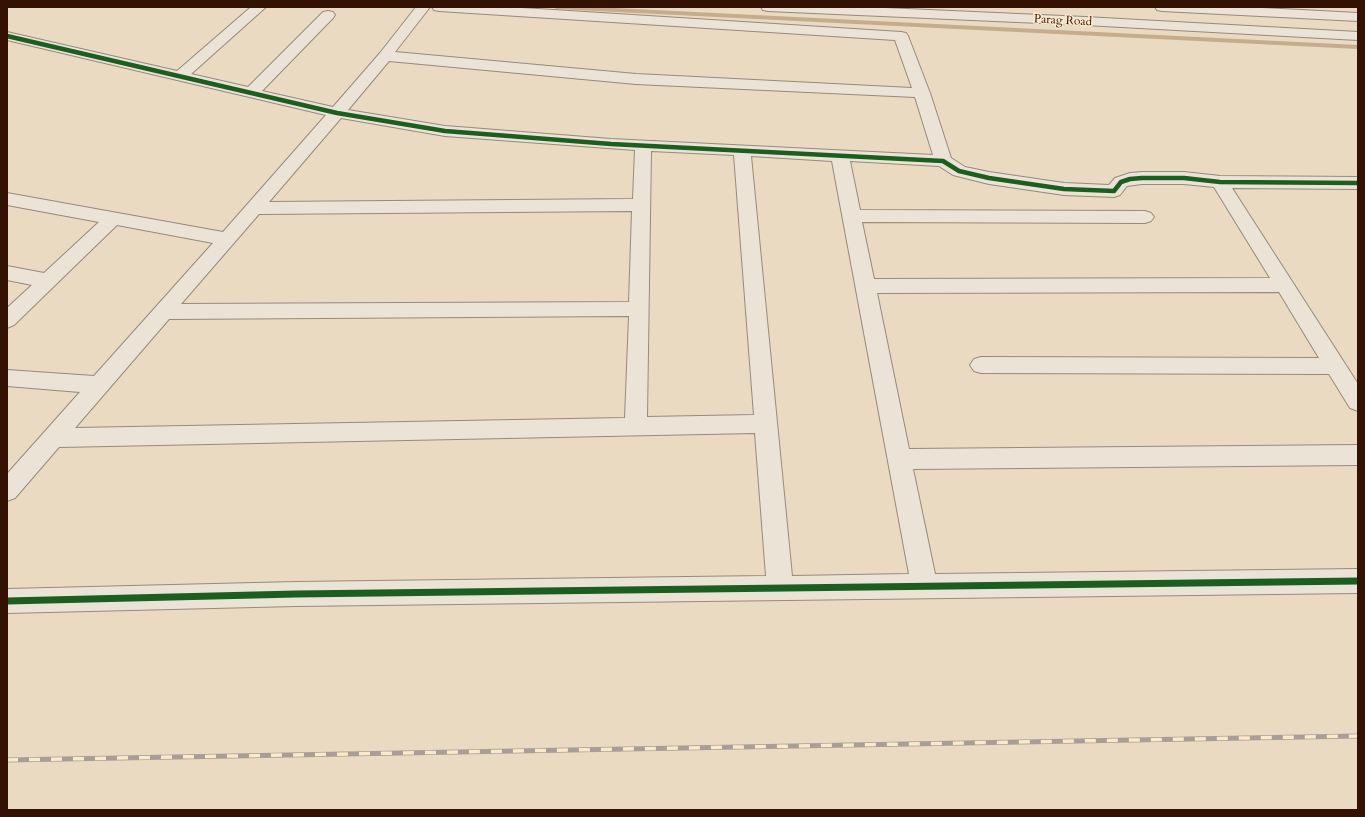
<!DOCTYPE html>
<html>
<head>
<meta charset="utf-8">
<style>
	body { margin:0 }
	#map { position:relative; width:1365px; height:817px; overflow:hidden; background:#e9dac1; font-family:Cardo,serif }
	canvas { display:block }
	.frame { position:absolute; inset:0; border:8px solid #331203; pointer-events:none }
</style>
</head>
<body>
<div id="map">
<canvas width="1365" height="817"></canvas>
<div class="frame"></div>
</div>
<script>
const ctx = document.querySelector('canvas').getContext('2d');
ctx.lineJoin = 'round';
function poly(rows) {
  const path = new Path2D();
  for (const r of rows) {
    path.moveTo(r[0], r[1]);
    for (let i = 2; i < r.length; i += 2) path.lineTo(r[i], r[i + 1]);
  }
  return path;
}
function fill(path, color) {
  ctx.fillStyle = color;
  ctx.fill(path, 'evenodd');
}
function trace(path, color, width, dash) {
  ctx.strokeStyle = color;
  ctx.lineWidth = width;
  ctx.lineCap = dash ? 'butt' : 'round';
  ctx.setLineDash(dash || []);
  ctx.stroke(path);
}
function label(font, color, halo, rows, align = 'center') {
  ctx.font = font + ' Cardo,serif';
  ctx.lineWidth = 3;
  ctx.setLineDash([]);
  ctx.textBaseline = 'middle';
  ctx.strokeStyle = halo;
  ctx.fillStyle = color;
  for (const [text, x, y, turn = 0] of rows) {
    ctx.save();
    ctx.translate(x, y);
    ctx.rotate((+turn || 0) * Math.PI / 180);
    ctx.textAlign = isNaN(turn) ? turn : align;
    if (halo) ctx.strokeText(text, 0, 0);
    ctx.fillText(text, 0, 0);
    ctx.restore();
  }
}
const stream = poly([
	[553,7,594,7,1358,45,1358,49,556,9,553,7]
]);
const minor = poly([
	[251,7,266,7,191,74,248,87,323,12,328,11,333,12,335,15,333,18,262,91,333,107,380,53,416,7,430,7,395,52,636,74,912,88,895,40,439,11,434,10,432,7,506,7,901,32,906,33,908,36,930,93,951,158,965,167,989,172,1064,183,1109,185,1115,178,1130,173,1142,172,1184,172,1220,176,1358,177,1358,189,1232,188,1358,384,1358,411,1350,408,1329,374,981,373,974,371,970,365,974,359,981,357,1319,358,1279,292,877,293,909,449,1358,445,1358,465,913,469,935,574,1358,569,1358,593,296,606,7,613,7,589,296,582,766,576,755,433,59,447,15,498,7,501,7,474,80,392,7,386,7,370,94,376,213,243,117,225,14,325,7,328,7,308,32,285,7,280,7,266,44,273,99,222,7,205,7,193,223,232,326,115,7,40,7,32,177,71,251,7],
	[389,61,636,84,915,97,933,155,611,139,445,126,348,110,389,61],
	[341,118,445,136,635,150,633,199,269,202,341,118],
	[651,151,734,155,754,415,647,417,651,151],
	[751,156,832,161,909,574,792,576,751,156],
	[850,161,939,166,953,175,989,184,1064,195,1114,197,1120,195,1127,186,1142,184,1184,184,1214,187,1270,278,874,279,862,222,1145,223,1151,221,1154,217,1151,213,1145,211,860,210,850,161],
	[632,211,629,302,181,304,259,214,632,211],
	[629,316,625,418,75,428,169,319,629,316],
	[761,7,863,7,1085,17,1358,32,1358,40,1085,25,768,11,763,10,761,7],
	[1155,7,1244,7,1358,13,1358,21,1162,11,1157,10,1155,7]
]);
const rail = poly([
	[7,760,1358,736]
]);
const cyclewayFar1 = poly([
	[7,36,337,113,445,131,611,144,943,161,959,171,989,178,1064,189,1114,191,1121,182,1130,179,1142,178,1184,178,1220,182,1358,183]
]);
const cycleway = poly([
	[7,601,296,594,1358,581]
]);
const farStreetnames = [
	["Parag Road",1063,21,3]
];
fill(stream, '#c5ac8c');
trace(minor, '#968a7a', 2);
fill(minor, '#ece3d7');
trace(rail, '#a89e93', 5);
trace(rail, '#fbe9cc', 3.5, [11]);
trace(cyclewayFar1, '#1b5e20', 4.5);
trace(cycleway, '#1b5e20', 7);
label('12px', '#331203', '#fbe9cc', farStreetnames);
</script>
</body>
</html>
